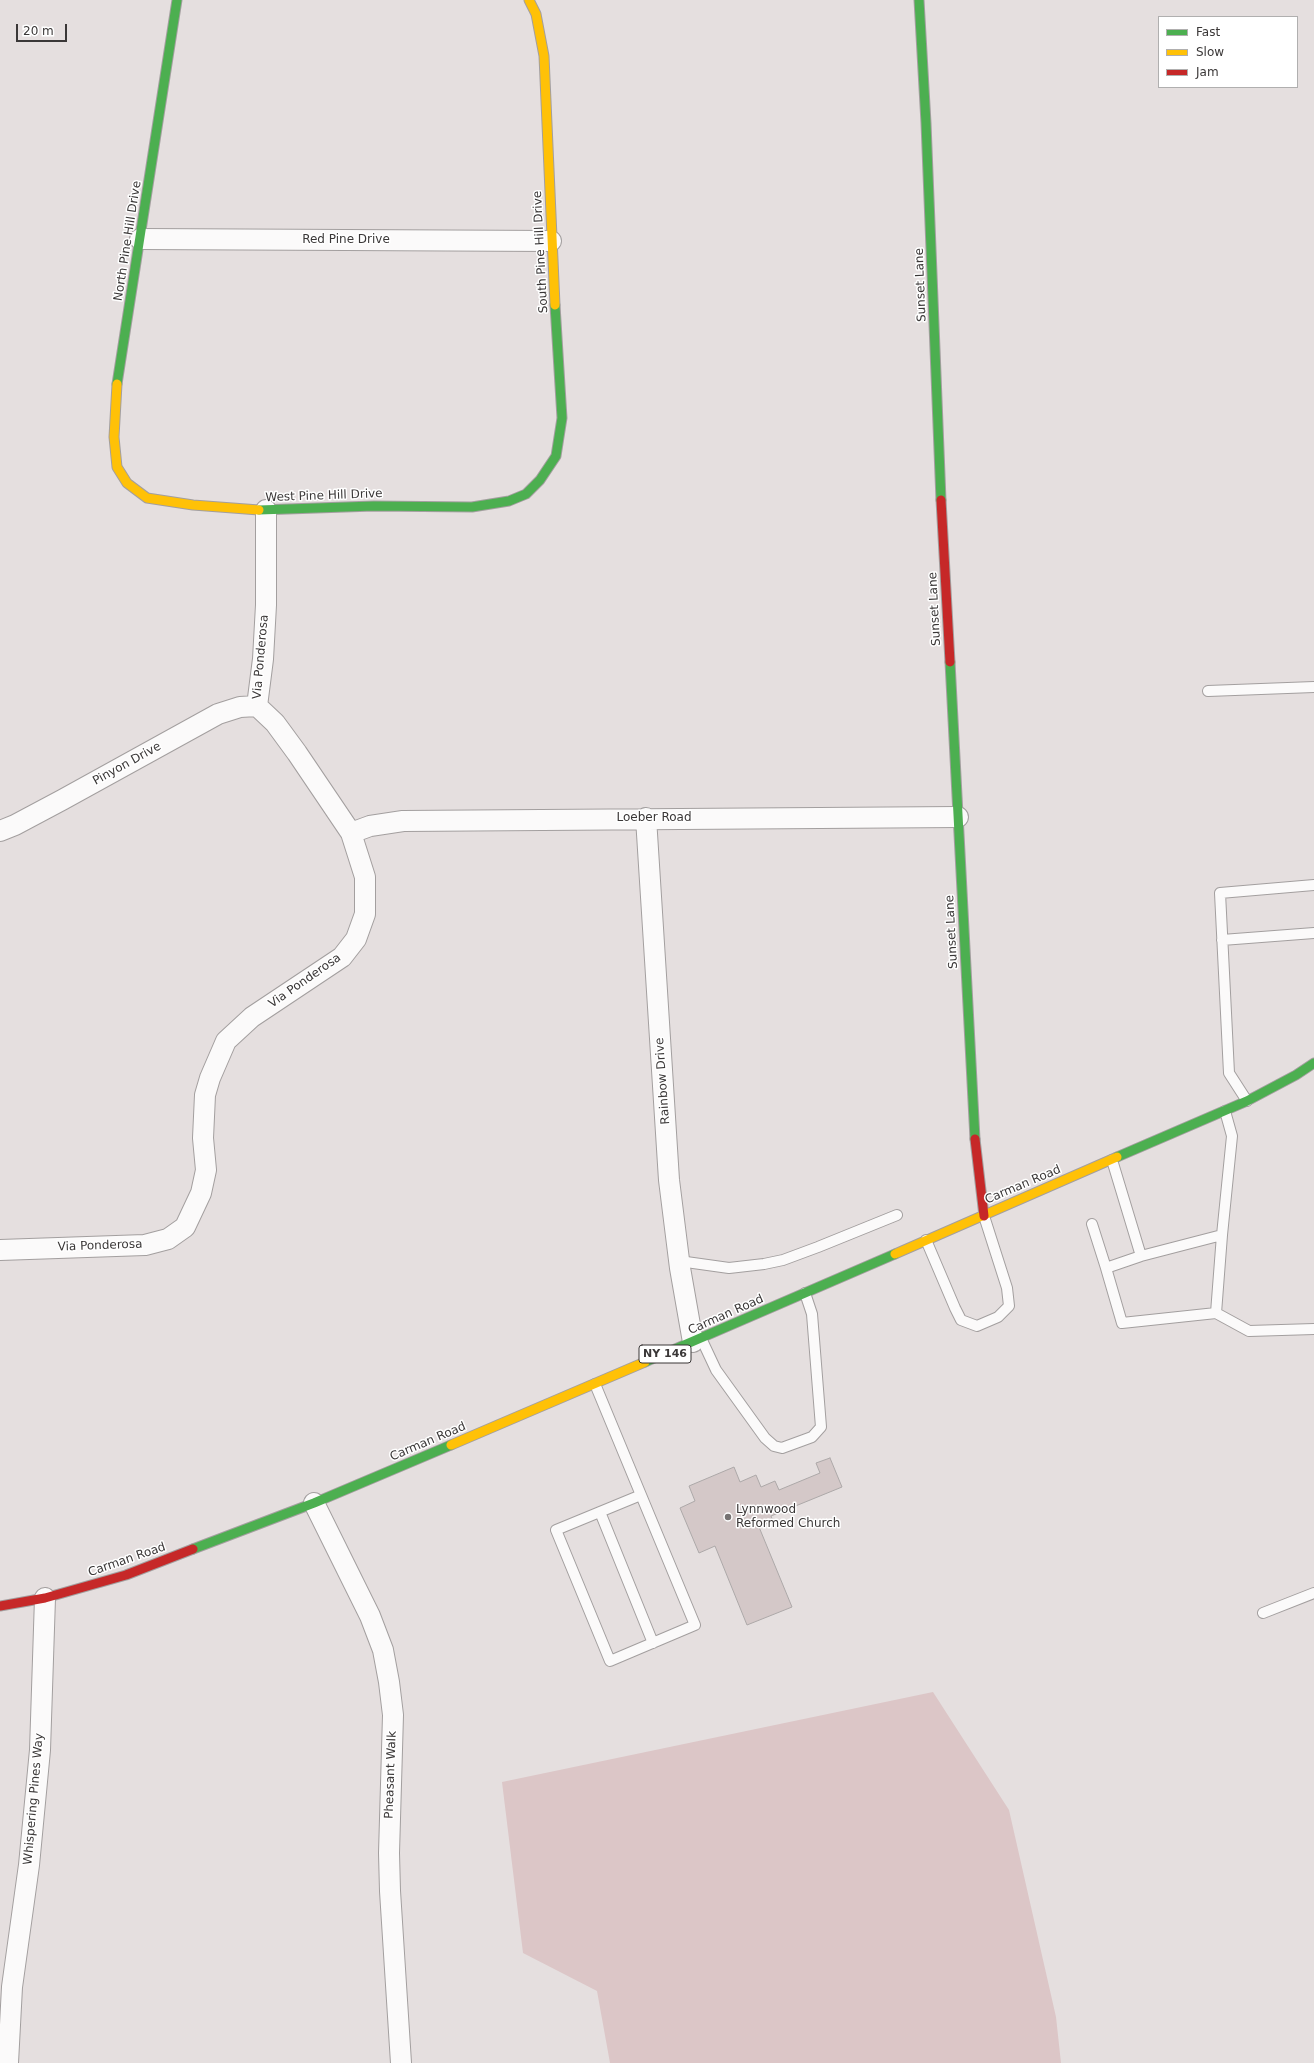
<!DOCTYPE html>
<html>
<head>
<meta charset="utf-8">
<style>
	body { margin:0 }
	#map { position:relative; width:1314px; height:2063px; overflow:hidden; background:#e5dfdf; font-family:"DejaVu Sans",sans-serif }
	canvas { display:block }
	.legend { position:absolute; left:1158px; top:16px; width:140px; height:72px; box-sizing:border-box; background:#fff; border:1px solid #b0afaf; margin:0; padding:5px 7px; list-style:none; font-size:12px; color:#3a3737 }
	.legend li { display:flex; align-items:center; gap:8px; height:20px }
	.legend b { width:20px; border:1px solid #b0afaf }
	.scale { position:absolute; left:16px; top:24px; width:51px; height:18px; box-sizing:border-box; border:2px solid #3a3737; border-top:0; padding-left:5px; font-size:12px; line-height:14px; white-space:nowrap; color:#3a3737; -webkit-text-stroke:3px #fff; paint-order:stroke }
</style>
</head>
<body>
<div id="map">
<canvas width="1314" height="2063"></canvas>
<ul class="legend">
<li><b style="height:5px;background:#4caf50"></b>Fast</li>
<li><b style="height:5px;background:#ffc107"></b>Slow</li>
<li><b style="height:5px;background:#c62828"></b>Jam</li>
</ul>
<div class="scale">20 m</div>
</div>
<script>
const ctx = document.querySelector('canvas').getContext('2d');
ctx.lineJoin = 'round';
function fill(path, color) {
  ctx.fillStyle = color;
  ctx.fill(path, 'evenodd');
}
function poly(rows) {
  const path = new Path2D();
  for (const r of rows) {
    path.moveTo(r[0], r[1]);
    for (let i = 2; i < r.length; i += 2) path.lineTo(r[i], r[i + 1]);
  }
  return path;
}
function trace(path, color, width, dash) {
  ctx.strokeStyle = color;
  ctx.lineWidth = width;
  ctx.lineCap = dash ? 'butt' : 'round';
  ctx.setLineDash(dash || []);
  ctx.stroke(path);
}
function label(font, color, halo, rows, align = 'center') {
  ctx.font = font + ' "DejaVu Sans",sans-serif';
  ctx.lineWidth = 3;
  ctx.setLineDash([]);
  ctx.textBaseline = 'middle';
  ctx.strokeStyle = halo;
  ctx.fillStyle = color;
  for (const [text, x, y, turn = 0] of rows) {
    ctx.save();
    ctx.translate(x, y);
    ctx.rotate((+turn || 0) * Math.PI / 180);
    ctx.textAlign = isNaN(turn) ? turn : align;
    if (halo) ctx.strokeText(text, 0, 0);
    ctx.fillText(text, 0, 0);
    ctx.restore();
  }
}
const green = poly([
	[933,1692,1009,1810,1056,2017,1061,2063,610,2063,597,1991,523,1953,502,1782]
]);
const building = poly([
	[830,1458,842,1487,771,1516,773,1521,759,1527,792,1607,747,1625,715,1546,699,1553,680,1508,695,1501,689,1486,734,1467,740,1482,756,1475,761,1487,775,1481,779,1490,820,1473,816,1463,830,1458]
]);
const lane = poly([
	[1208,691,1314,687],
	[1222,940,1314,933],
	[1247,1101,1229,1073,1220,893,1314,885],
	[1112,1160,1141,1256,1222,1235,1232,1136,1225,1111],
	[1092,1224,1106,1268],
	[926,1240,955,1308,961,1320,977,1326,998,1317,1009,1306,1007,1288,984,1216],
	[1141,1256,1106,1268,1122,1323,1216,1313,1222,1235],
	[679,1261,729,1268,764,1264,783,1260,818,1247,897,1215],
	[1216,1313,1249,1331,1314,1329],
	[701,1338,716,1370,765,1438,774,1446,782,1448,812,1437,821,1427,812,1314,805,1293],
	[595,1384,641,1495,695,1625,610,1661,556,1530,641,1495],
	[600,1512,653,1643],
	[1263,1613,1314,1593]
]);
const street = poly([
	[140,239,551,241],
	[646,818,669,1180,680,1268,693,1342],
	[0,831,15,825,62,800,218,714,240,707,257,706],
	[351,833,370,826,403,821,958,817],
	[0,1250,145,1245,168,1239,185,1227,201,1193,206,1170,203,1138,205,1095,210,1078,226,1041,252,1017,342,957,356,939,365,914,365,877,351,833,297,753,275,723,257,706,263,659,266,605,266,510],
	[314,1503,370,1616,383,1650,389,1682,393,1715,389,1853,390,1891,401,2063],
	[8,2063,12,1987,29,1865,40,1750,45,1598]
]);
const fast = poly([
	[919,0,926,123,941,500],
	[117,384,177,0],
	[259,510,374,506,472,507,509,501,526,494,540,480,556,456,562,418,555,305],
	[950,662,975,1139],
	[1117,1157,1247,1101,1296,1075,1314,1063],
	[645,1362,895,1254],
	[193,1549,314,1503,451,1445]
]);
const slow = poly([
	[529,0,536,14,544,56,555,305],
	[117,384,114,437,117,467,127,483,147,498,193,505,259,510],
	[895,1254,1117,1157],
	[451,1445,645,1362]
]);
const jam = poly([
	[941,500,950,662],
	[975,1139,984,1216],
	[0,1606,45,1598,126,1575,193,1549]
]);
const markers = [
	[728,1517,4,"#767272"]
];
const shields = [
	[665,1354,52]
];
const shieldNames = [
	["NY 146",665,1354]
];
const streetNames = [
	["Red Pine Drive",346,240],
	["North Pine Hill Drive",128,241,-81],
	["South Pine Hill Drive",541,252,-93],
	["Sunset Lane",921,285,-92],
	["West Pine Hill Drive",324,496,-2],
	["Sunset Lane",935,609,-93],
	["Via Ponderosa",261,657,-85],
	["Pinyon Drive",127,764,-29],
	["Loeber Road",654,818],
	["Sunset Lane",952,932,-93],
	["Via Ponderosa",305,981,-35],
	["Rainbow Drive",663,1081,-94],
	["Carman Road",1023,1185,-23],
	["Via Ponderosa",100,1246,-2],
	["Carman Road",726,1315,-24],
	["Carman Road",428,1442,-23],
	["Carman Road",127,1560,-19],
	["Pheasant Walk",391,1775,-88],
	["Whispering Pines Way",34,1799,-85]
];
const poiNames = [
	["Lynnwood",736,1510],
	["Reformed Church",736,1524]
];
fill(green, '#dcc6c7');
fill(building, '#d4c8c8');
trace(building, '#aca8a8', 1);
trace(lane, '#a39f9f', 12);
trace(street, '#a39f9f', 22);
trace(fast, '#a39f9f', 11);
trace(slow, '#a39f9f', 11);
trace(jam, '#a39f9f', 11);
trace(lane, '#fbfafa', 10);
trace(street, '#fbfafa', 20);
trace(fast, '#4caf50', 9);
trace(slow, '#ffc107', 9);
trace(jam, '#c62828', 9);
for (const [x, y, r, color] of markers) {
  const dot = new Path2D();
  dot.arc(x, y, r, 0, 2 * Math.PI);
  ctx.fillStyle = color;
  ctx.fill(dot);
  trace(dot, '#fff', 1.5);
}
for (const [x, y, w] of shields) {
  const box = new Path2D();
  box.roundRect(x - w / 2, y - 9, w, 18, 3);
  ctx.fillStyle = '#fff';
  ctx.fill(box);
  trace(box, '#3a3737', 1);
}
label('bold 11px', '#3a3737', null, shieldNames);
label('12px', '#3a3737', '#fff', streetNames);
label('12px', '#3a3737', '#fff', poiNames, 'left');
</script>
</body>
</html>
